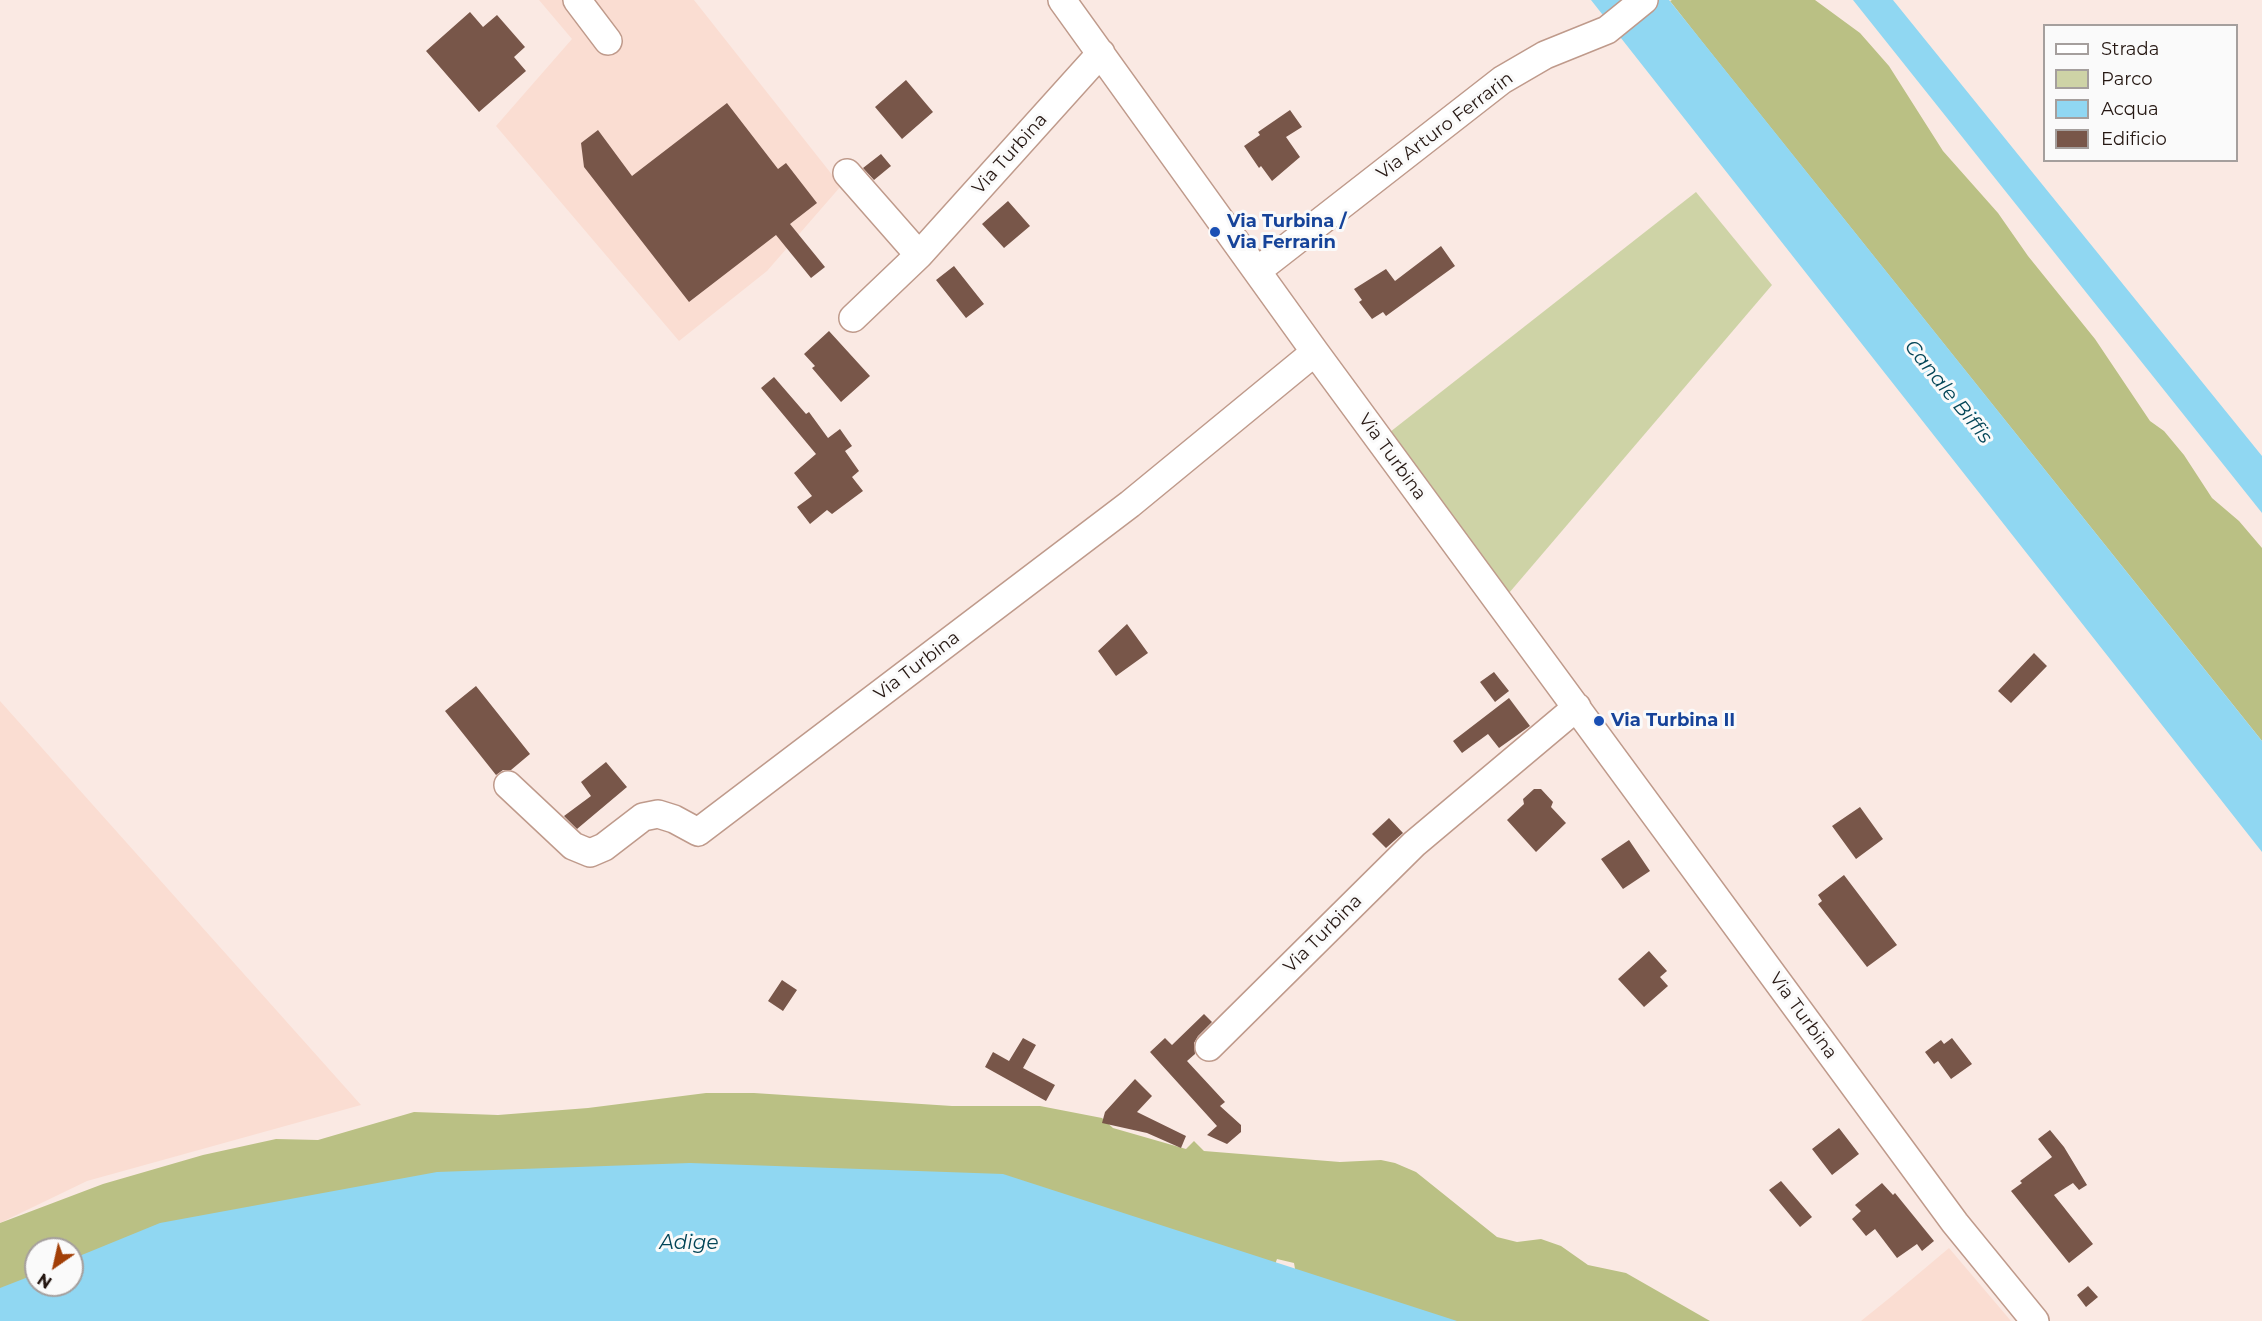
<!DOCTYPE html>
<html>
<head>
<meta charset="utf-8">
<style>
	body { margin:0 }
	#map { position:relative; width:2262px; height:1321px; overflow:hidden; background:#fae9e3; font-family:Montserrat,sans-serif }
	canvas { display:block }
	.legend { position:absolute; left:2043px; top:24px; width:195px; height:138px; box-sizing:border-box; background:#fafafa; border:2px solid #a59f9d; margin:0; padding:8px 10px; list-style:none; font-size:18px; color:#251712 }
	.legend li { display:flex; align-items:center; gap:12px; height:30px }
	.legend b { width:30px; border:2px solid #a59f9d }
	.north { position:absolute; left:24px; top:1237px; width:60px; height:60px; box-sizing:border-box; background:#fafafa; border:2px solid #a59f9d; border-radius:50%; rotate:214deg; font-size:16px; font-weight:700; line-height:24px; text-align:center; color:#251712 }
	.north::after { content:''; display:block; margin:auto; width:21px; height:27px; background:#a23f07; clip-path:polygon(50% 0,100% 100%,50% 72%,0 100%) }
</style>
</head>
<body>
<div id="map">
<canvas width="2262" height="1321"></canvas>
<ul class="legend">
<li><b style="height:8px;background:#fff"></b>Strada</li>
<li><b style="height:16px;background:#ced3a6"></b>Parco</li>
<li><b style="height:16px;background:#90d7f2"></b>Acqua</li>
<li><b style="height:16px;background:#785649"></b>Edificio</li>
</ul>
<div class="north">N</div>
</div>
<script>
const ctx = document.querySelector('canvas').getContext('2d');
ctx.lineJoin = 'round';
function fill(path, color) {
  ctx.fillStyle = color;
  ctx.fill(path, 'evenodd');
}
function poly(rows) {
  const path = new Path2D();
  for (const r of rows) {
    path.moveTo(r[0], r[1]);
    for (let i = 2; i < r.length; i += 2) path.lineTo(r[i], r[i + 1]);
  }
  return path;
}
function trace(path, color, width, dash) {
  ctx.strokeStyle = color;
  ctx.lineWidth = width;
  ctx.lineCap = dash ? 'butt' : 'round';
  ctx.setLineDash(dash || []);
  ctx.stroke(path);
}
function label(font, color, halo, rows, align = 'center') {
  ctx.font = font + ' Montserrat,sans-serif';
  ctx.lineWidth = 6;
  ctx.setLineDash([]);
  ctx.textBaseline = 'middle';
  ctx.strokeStyle = halo;
  ctx.fillStyle = color;
  for (const [text, x, y, turn = 0] of rows) {
    ctx.save();
    ctx.translate(x, y);
    ctx.rotate((+turn || 0) * Math.PI / 180);
    ctx.textAlign = isNaN(turn) ? turn : align;
    if (halo) ctx.strokeText(text, 0, 0);
    ctx.fillText(text, 0, 0);
    ctx.restore();
  }
}
const built = poly([
	[539,0,694,0,841,186,767,271,679,341,496,126,572,39],
	[0,701,361,1105,87,1181,0,1223],
	[1949,1248,2011,1321,1861,1321,1892,1296]
]);
const green = poly([
	[1696,192,1772,285,1509,593,1390,432]
]);
const forest = poly([
	[1672,0,1815,0,1860,33,1889,66,1943,151,1998,213,2028,256,2095,339,2150,421,2164,431,2184,455,2212,498,2239,521,2262,548,2262,741,1699,38,1670,1],
	[706,1093,754,1093,952,1106,1040,1106,1102,1118,1113,1128,1186,1149,1194,1141,1204,1151,1340,1162,1381,1160,1395,1163,1416,1172,1497,1237,1517,1242,1541,1239,1561,1246,1588,1265,1626,1273,1710,1321,1325,1321,1301,1303,1294,1263,1277,1259,1270,1279,0,1321,0,1223,103,1184,203,1155,276,1139,318,1140,414,1112,498,1115,588,1108],
	[36,1249,72,1249,72,1285,36,1285]
]);
const water = poly([
	[1591,0,1669,0,2262,741,2262,852],
	[1853,0,1893,0,2262,456,2262,513],
	[690,1163,1003,1174,1457,1321,0,1321,0,1288,36,1274,36,1285,72,1285,72,1259,160,1223,437,1172]
]);
const building = poly([
	[470,12,483,27,497,15,525,47,514,57,526,71,479,112,426,51],
	[906,80,933,112,902,139,875,107],
	[727,103,778,169,786,163,817,203,790,224,825,267,811,278,776,235,689,302,584,167,581,143,598,130,632,176],
	[1290,110,1302,127,1286,137,1300,157,1272,181,1261,166,1259,168,1244,146,1260,135,1258,132],
	[881,154,891,166,874,180,863,168],
	[1008,201,1030,226,1004,248,982,224],
	[1441,246,1455,266,1386,316,1383,312,1372,319,1359,302,1362,300,1354,289,1386,269,1395,281],
	[954,266,984,304,966,318,936,280],
	[829,331,870,376,841,402,812,368,815,366,804,354],
	[774,377,806,414,809,412,828,438,840,429,852,446,845,451,859,471,852,477,863,491,832,514,827,510,810,524,797,507,812,496,794,473,816,454,761,388],
	[1127,624,1148,653,1116,676,1098,651],
	[2034,653,2047,666,2011,703,1998,691],
	[1494,672,1509,691,1495,702,1480,682],
	[476,686,530,754,511,770,503,770,496,775,445,711],
	[1509,698,1530,726,1499,748,1488,734,1462,753,1453,741],
	[606,762,627,787,577,829,564,816,591,796,581,782],
	[1534,789,1541,789,1553,802,1551,807,1566,823,1536,852,1507,820,1524,804,1523,799],
	[1860,807,1883,839,1856,859,1832,826],
	[1389,818,1403,833,1386,848,1372,834],
	[1629,840,1650,871,1623,889,1601,859],
	[1844,875,1897,945,1867,967,1818,904,1822,901,1818,895],
	[1649,951,1667,971,1660,977,1668,986,1644,1007,1618,979],
	[782,980,797,990,783,1011,768,1001],
	[1204,1014,1212,1022,1198,1036,1194,1043,1195,1054,1187,1061,1225,1102,1220,1106,1241,1125,1241,1132,1227,1144,1207,1135,1217,1126,1150,1052,1165,1038,1172,1045],
	[1023,1038,1036,1045,1023,1068,1055,1085,1046,1101,985,1067,993,1052,1009,1061],
	[1952,1038,1972,1064,1951,1079,1938,1061,1934,1064,1925,1052,1941,1040,1944,1044],
	[1135,1079,1152,1096,1137,1112,1186,1136,1181,1148,1147,1133,1102,1123,1105,1112],
	[1839,1128,1859,1154,1832,1175,1812,1149],
	[2050,1130,2064,1147,2087,1185,2079,1190,2073,1183,2054,1195,2093,1244,2069,1263,2011,1191,2022,1183,2020,1181,2052,1157,2038,1139],
	[1781,1181,1812,1217,1800,1227,1769,1190],
	[1882,1183,1893,1195,1895,1193,1934,1241,1922,1251,1917,1244,1897,1258,1875,1229,1866,1236,1852,1219,1861,1211,1855,1205],
	[2088,1286,2098,1297,2086,1307,2077,1295]
]);
const minor = poly([
	[577,0,608,41],
	[1062,0,1315,352,1955,1223,2035,1321],
	[847,173,919,255],
	[1257,271,1502,80,1545,55,1607,30,1644,0],
	[853,318,919,255,1101,53],
	[508,785,573,846,590,853,604,847,643,817,658,814,674,819,698,832,1130,504,1315,352],
	[1209,1047,1414,844,1577,707]
]);
const markers = [
	[1215,232,6,"#1a4fb4"],
	[1599,721,6,"#1a4fb4"]
];
const streetNames = [
	["Via Arturo Ferrarin",1445,126,-37],
	["Via Turbina",1010,154,-48],
	["Via Turbina",1392,457,54],
	["Via Turbina",917,666,-37],
	["Via Turbina",1323,934,-45],
	["Via Turbina",1803,1016,54]
];
const transitNames = [
	["Via Turbina /",1227,222],
	["Via Ferrarin",1227,243],
	["Via Turbina II",1611,721]
];
const waterNames = [
	["Canale Biffis",1948,392,51],
	["Adige",689,1243]
];
fill(built, '#faddd2');
fill(green, '#ced3a6');
fill(forest, '#bac084');
fill(water, '#90d7f2');
fill(building, '#785649');
trace(minor, '#bf9a8b', 30);
trace(minor, '#fff', 27);
for (const [x, y, r, color] of markers) {
  const dot = new Path2D();
  dot.arc(x, y, r, 0, 2 * Math.PI);
  ctx.fillStyle = color;
  ctx.fill(dot);
  trace(dot, '#fafafa', 2);
}
label('18px', '#251712', '#fafafa', streetNames);
label('bold 18px', '#164399', '#fafafa', transitNames, 'left');
label('italic 20px', '#044658', '#fafafa', waterNames);
</script>
</body>
</html>
